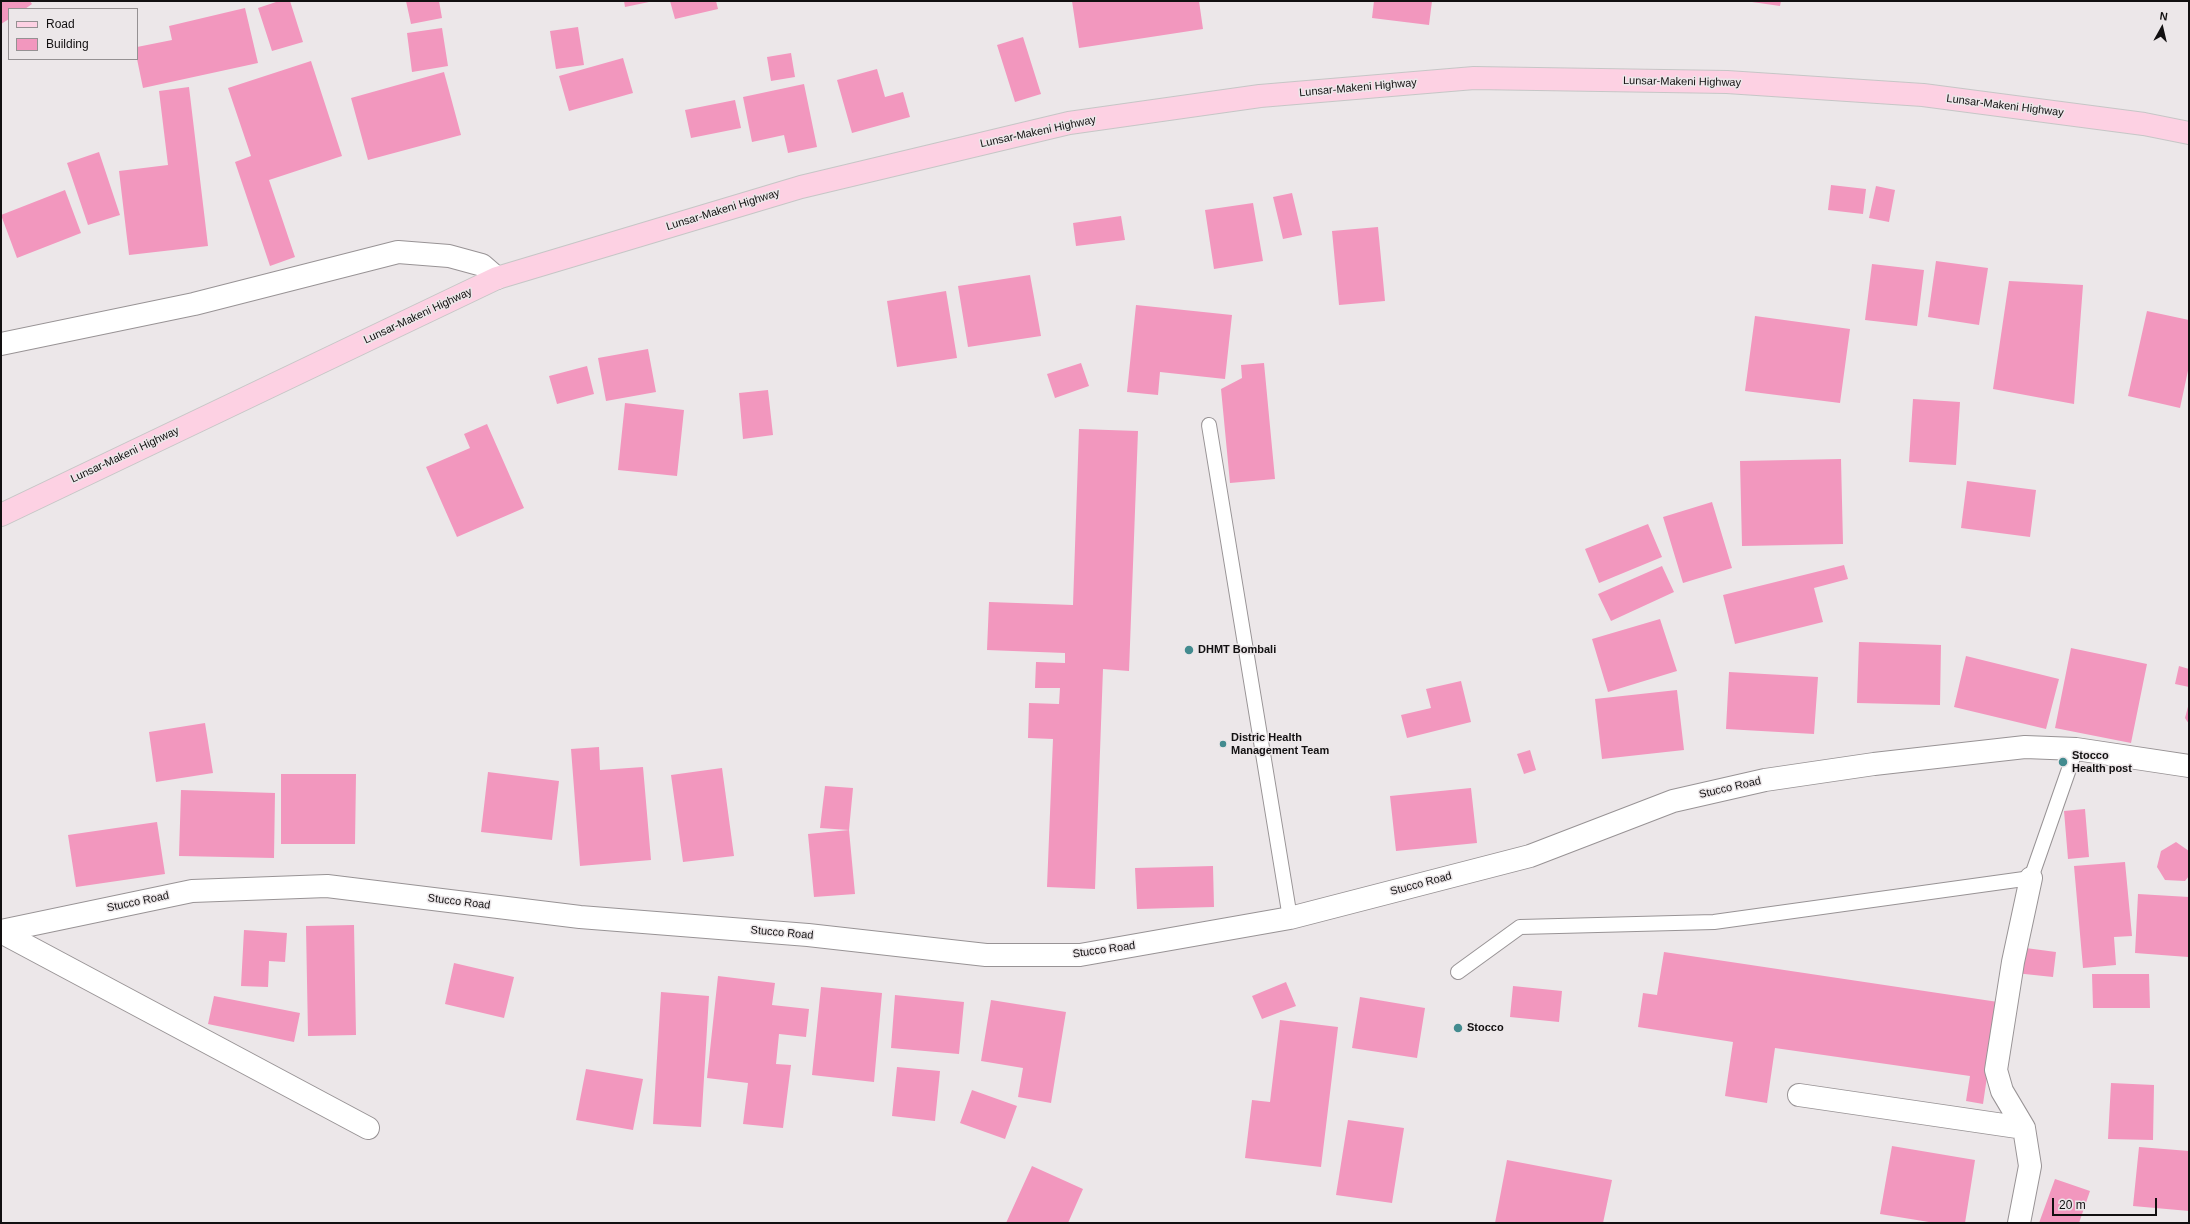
<!DOCTYPE html>
<html>
<head>
<meta charset="utf-8">
<style>
	body { margin:0 }
	#map { position:relative; width:2190px; height:1224px; overflow:hidden; background:#ece7e9; font-family:Arial,sans-serif }
	canvas { display:block }
	.frame { position:absolute; inset:0; border:2px solid #121011; pointer-events:none }
	.legend { position:absolute; left:8px; top:8px; width:130px; height:52px; box-sizing:border-box; background:#ece7e9; border:1px solid #959193; margin:0; padding:5px 7px; list-style:none; font-size:12px; color:#121011 }
	.legend li { display:flex; align-items:center; gap:8px; height:20px }
	.legend b { width:20px; border:1px solid #959193 }
	.north { position:absolute; left:2142px; top:8px; width:40px; height:40px; -webkit-text-stroke:3px #ece7e9; paint-order:stroke; rotate:8deg; font-size:11px; font-weight:700; line-height:16px; text-align:center; color:#121011 }
	.north::after { content:''; display:block; margin:auto; width:14px; height:18px; background:#121011; clip-path:polygon(50% 0,100% 100%,50% 72%,0 100%) }
	.scale { position:absolute; left:2052px; top:1198px; width:105px; height:18px; box-sizing:border-box; border:2px solid #121011; border-top:0; padding-left:5px; font-size:12px; line-height:14px; white-space:nowrap; color:#121011; -webkit-text-stroke:3px #ece7e9; paint-order:stroke }
</style>
</head>
<body>
<div id="map">
<canvas width="2190" height="1224"></canvas>
<div class="frame"></div>
<ul class="legend">
<li><b style="height:5px;background:#fdd1e3"></b>Road</li>
<li><b style="height:11px;background:#f297be"></b>Building</li>
</ul>
<div class="north">N</div>
<div class="scale">20 m</div>
</div>
<script>
const ctx = document.querySelector('canvas').getContext('2d');
ctx.lineJoin = 'round';
function fill(path, color) {
  ctx.fillStyle = color;
  ctx.fill(path, 'evenodd');
}
function poly(rows) {
  const path = new Path2D();
  for (const r of rows) {
    path.moveTo(r[0], r[1]);
    for (let i = 2; i < r.length; i += 2) path.lineTo(r[i], r[i + 1]);
  }
  return path;
}
function trace(path, color, width, dash) {
  ctx.strokeStyle = color;
  ctx.lineWidth = width;
  ctx.lineCap = dash ? 'butt' : 'round';
  ctx.setLineDash(dash || []);
  ctx.stroke(path);
}
function label(font, color, halo, rows, align = 'center') {
  ctx.font = font + ' Arial,sans-serif';
  ctx.lineWidth = 3;
  ctx.setLineDash([]);
  ctx.textBaseline = 'middle';
  ctx.strokeStyle = halo;
  ctx.fillStyle = color;
  for (const [text, x, y, turn = 0] of rows) {
    ctx.save();
    ctx.translate(x, y);
    ctx.rotate((+turn || 0) * Math.PI / 180);
    ctx.textAlign = isNaN(turn) ? turn : align;
    if (halo) ctx.strokeText(text, 0, 0);
    ctx.fillText(text, 0, 0);
    ctx.restore();
  }
}
const building = poly([
	[1,1,30,1,32,4,25,9,9,9,9,19,1,24],
	[279,1,290,1,303,42,272,51,258,8],
	[406,1,439,1,442,18,411,24],
	[624,1,649,1,649,2,625,7],
	[670,1,716,1,718,9,675,19],
	[1072,1,1199,1,1203,29,1079,48],
	[1374,1,1432,1,1429,25,1372,18],
	[1745,1,1781,1,1780,6],
	[245,8,258,63,143,88,137,59,137,47,172,40,169,26],
	[578,27,584,65,556,69,550,31],
	[442,28,448,66,412,72,407,33],
	[1023,37,1041,94,1015,102,997,45],
	[791,53,795,77,771,81,767,57],
	[623,58,633,93,569,111,559,76],
	[311,61,342,156,269,180,295,257,270,266,235,162,251,156,228,88],
	[877,69,885,97,903,92,910,117,852,133,837,80],
	[444,72,461,135,368,160,351,98],
	[804,84,817,147,788,153,784,135,752,142,743,97],
	[189,87,208,246,129,255,119,171,168,165,159,91],
	[735,100,741,128,691,138,685,110],
	[99,152,120,215,88,225,67,163],
	[1831,185,1866,189,1863,214,1828,210],
	[1876,186,1895,190,1889,222,1869,218],
	[65,190,81,233,17,258,1,215],
	[1292,193,1302,235,1283,239,1273,197],
	[1253,203,1263,261,1214,269,1205,210],
	[1121,216,1125,240,1076,246,1073,223],
	[1378,227,1385,301,1339,305,1332,231],
	[1936,261,1988,268,1979,325,1928,317],
	[1872,264,1924,270,1917,326,1865,320],
	[1030,275,1041,336,968,347,958,286],
	[2009,281,2083,285,2074,404,1993,389],
	[946,291,957,358,897,367,887,301],
	[1136,305,1232,315,1225,379,1160,372,1158,395,1127,392],
	[2147,311,2189,320,2189,366,2180,408,2128,396],
	[1755,316,1850,329,1840,403,1745,391],
	[648,349,656,392,606,401,598,358],
	[1081,363,1089,386,1055,398,1047,374],
	[1264,363,1275,479,1230,483,1221,389,1242,378,1241,365],
	[587,366,594,394,557,404,549,376],
	[768,390,773,435,743,439,739,393],
	[1913,399,1960,402,1956,465,1909,462],
	[625,403,684,410,677,476,618,470],
	[487,424,524,508,457,537,426,467,470,448,464,434],
	[1079,429,1138,431,1129,671,1103,669,1095,889,1047,887,1053,739,1028,738,1029,703,1059,704,1060,688,1035,688,1036,662,1065,663,1065,653,987,650,989,602,1073,605],
	[1841,459,1843,544,1742,546,1740,461],
	[1967,481,2036,490,2030,537,1961,528],
	[1712,502,1732,568,1683,583,1663,517],
	[1648,524,1662,557,1599,583,1585,549],
	[1844,565,1848,579,1814,588,1823,622,1735,644,1723,595],
	[1662,566,1674,592,1611,621,1598,594],
	[1660,619,1677,671,1608,692,1592,639],
	[1859,642,1941,645,1940,705,1857,703],
	[2071,648,2147,664,2131,743,2055,728],
	[1966,656,2059,679,2046,729,1954,707],
	[2179,666,2189,669,2189,687,2175,684],
	[1729,672,1818,677,1814,734,1726,729],
	[1461,681,1471,722,1407,738,1401,715,1431,708,1426,689],
	[1677,690,1684,750,1602,759,1595,699],
	[2189,703,2189,724,2185,718],
	[205,723,213,773,156,782,149,732],
	[599,747,600,770,643,767,651,860,580,866,571,749],
	[1530,750,1536,770,1524,774,1517,754],
	[722,768,734,856,683,862,671,775],
	[488,772,559,781,552,840,481,832],
	[281,774,356,774,355,844,281,844],
	[825,786,853,788,849,830,820,828],
	[1471,788,1477,843,1396,851,1390,796],
	[181,790,275,793,274,858,179,856],
	[2085,809,2089,857,2068,859,2064,811],
	[157,822,165,874,76,887,68,835],
	[849,830,855,894,814,897,808,834],
	[2176,842,2189,851,2189,876,2185,881,2165,880,2157,867,2161,851],
	[2125,862,2132,936,2114,937,2116,965,2083,968,2074,866],
	[1213,866,1214,907,1137,909,1135,868],
	[2138,894,2189,897,2188,957,2135,953],
	[354,925,356,1035,308,1036,306,926],
	[244,930,287,933,285,962,269,961,268,987,241,986],
	[2018,947,2056,952,2053,977,2015,973],
	[1664,952,1998,1002,1983,1104,1966,1101,1970,1076,1775,1048,1767,1103,1725,1096,1733,1042,1638,1027,1643,993,1657,995],
	[454,963,514,977,504,1018,445,1004],
	[2092,974,2149,974,2150,1008,2093,1008],
	[718,976,775,983,772,1005,809,1009,806,1037,779,1034,776,1064,791,1065,783,1128,743,1124,748,1083,707,1078],
	[1286,982,1296,1006,1262,1019,1252,996],
	[1513,986,1562,991,1559,1022,1510,1017],
	[821,987,882,993,874,1082,812,1075],
	[661,992,709,996,701,1127,653,1124],
	[895,995,964,1002,959,1054,891,1048],
	[214,996,300,1013,294,1042,208,1024],
	[1360,997,1425,1008,1417,1058,1352,1048],
	[991,1000,1066,1012,1051,1103,1018,1097,1023,1068,981,1061],
	[1280,1020,1338,1027,1321,1167,1245,1158,1252,1100,1270,1102],
	[897,1067,940,1071,935,1121,892,1116],
	[586,1069,643,1079,633,1130,576,1120],
	[2111,1083,2154,1085,2153,1140,2108,1139],
	[972,1090,1017,1106,1005,1139,960,1123],
	[1348,1120,1404,1128,1392,1203,1336,1195],
	[1892,1146,1975,1160,1965,1223,1935,1223,1880,1214],
	[2139,1147,2189,1151,2189,1211,2133,1206],
	[1507,1160,1612,1180,1603,1223,1495,1223],
	[1032,1166,1083,1189,1068,1223,1006,1223],
	[2055,1179,2090,1191,2079,1223,2039,1223]
]);
const lane = poly([
	[1209,425,1290,918],
	[1458,972,1520,927,1714,922,2031,878,2076,749]
]);
const street = poly([
	[1,344,194,304,398,252,449,256,482,265,497,278],
	[1,931,192,891,327,886,580,917,808,935,986,955,1080,955,1290,918,1530,856,1673,801,1765,780,1874,764,2025,747,2076,749,2189,766],
	[1,932,368,1128],
	[1799,1095,2024,1128],
	[2019,1223,2030,1166,2024,1128,2002,1091,1996,1070,2013,962,2031,878]
]);
const primary = poly([
	[1,515,497,278,801,187,1069,123,1260,96,1474,78,1727,82,1923,95,2144,124,2189,133]
]);
const markers = [
	[1189,650,5,"#438b8f"],
	[1223,744,4,"#438b8f"],
	[2063,762,5,"#438b8f"],
	[1458,1028,5,"#438b8f"]
];
const streetNames = [
	["Lunsar-Makeni Highway",1682,82,1],
	["Lunsar-Makeni Highway",1358,88,-5],
	["Lunsar-Makeni Highway",2005,106,7],
	["Lunsar-Makeni Highway",1038,132,-12],
	["Lunsar-Makeni Highway",723,210,-17],
	["Lunsar-Makeni Highway",418,316,-25],
	["Lunsar-Makeni Highway",125,455,-25],
	["Stucco Road",1730,788,-13],
	["Stucco Road",1421,884,-15],
	["Stucco Road",138,902,-12],
	["Stucco Road",459,902,7],
	["Stucco Road",782,933,5],
	["Stucco Road",1104,950,-8]
];
const poiNames = [
	["DHMT Bombali",1198,650],
	["Distric Health",1231,738],
	["Management Team",1231,751],
	["Stocco",2072,756],
	["Health post",2072,769],
	["Stocco",1467,1028]
];
fill(building, '#f297be');
trace(lane, '#989395', 16);
trace(street, '#989395', 24);
trace(primary, '#c6c6c6', 24);
trace(lane, '#fff', 14);
trace(street, '#fff', 22);
trace(primary, '#fdd1e3', 22);
for (const [x, y, r, color] of markers) {
  const dot = new Path2D();
  dot.arc(x, y, r, 0, 2 * Math.PI);
  ctx.fillStyle = color;
  ctx.fill(dot);
  trace(dot, '#ece7e9', 1.5);
}
label('11px', '#121011', '#ece7e9', streetNames);
label('bold 11px', '#121011', '#ece7e9', poiNames, 'left');
</script>
</body>
</html>
